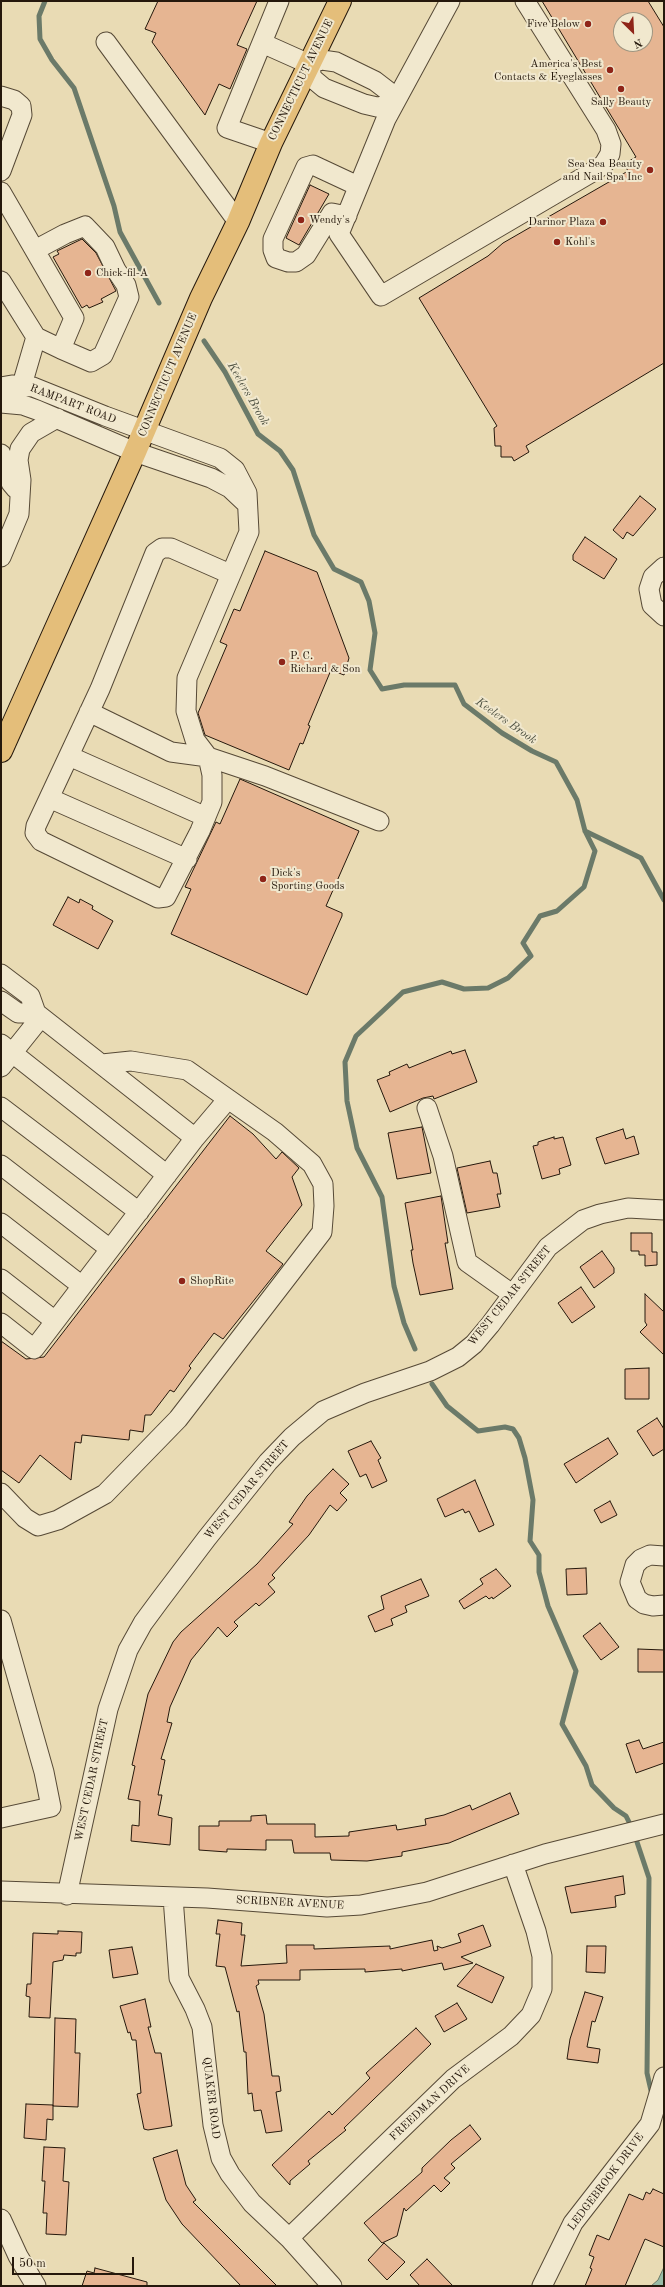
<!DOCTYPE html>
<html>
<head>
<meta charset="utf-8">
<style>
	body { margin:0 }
	#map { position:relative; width:665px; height:2287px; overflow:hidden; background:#e9dbb4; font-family:"Old Standard TT",serif }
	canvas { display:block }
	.frame { position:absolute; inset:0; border:2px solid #25180c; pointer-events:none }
	.north { position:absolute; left:613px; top:12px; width:40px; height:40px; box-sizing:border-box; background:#f1e8ce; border:1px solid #9f9580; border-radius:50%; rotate:156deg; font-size:11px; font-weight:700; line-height:16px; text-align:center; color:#25180c }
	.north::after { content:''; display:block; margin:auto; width:14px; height:18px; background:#8f2418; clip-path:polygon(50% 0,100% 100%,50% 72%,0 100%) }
	.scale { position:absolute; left:12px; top:2257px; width:122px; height:18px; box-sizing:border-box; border:2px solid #25180c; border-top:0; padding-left:5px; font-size:12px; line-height:14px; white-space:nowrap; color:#25180c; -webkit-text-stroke:3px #f1e8ce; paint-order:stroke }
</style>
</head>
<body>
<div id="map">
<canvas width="665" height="2287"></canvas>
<div class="frame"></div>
<div class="north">N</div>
<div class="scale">50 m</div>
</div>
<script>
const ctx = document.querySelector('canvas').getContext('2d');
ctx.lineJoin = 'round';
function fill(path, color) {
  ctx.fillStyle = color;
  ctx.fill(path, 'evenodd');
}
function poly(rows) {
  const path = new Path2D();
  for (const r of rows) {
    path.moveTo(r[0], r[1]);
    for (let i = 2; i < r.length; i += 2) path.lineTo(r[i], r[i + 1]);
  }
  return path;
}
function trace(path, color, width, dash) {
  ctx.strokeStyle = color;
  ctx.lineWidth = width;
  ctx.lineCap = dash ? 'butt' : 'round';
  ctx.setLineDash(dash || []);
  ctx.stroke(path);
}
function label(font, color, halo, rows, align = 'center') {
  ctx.font = font + ' "Old Standard TT",serif';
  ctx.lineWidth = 4;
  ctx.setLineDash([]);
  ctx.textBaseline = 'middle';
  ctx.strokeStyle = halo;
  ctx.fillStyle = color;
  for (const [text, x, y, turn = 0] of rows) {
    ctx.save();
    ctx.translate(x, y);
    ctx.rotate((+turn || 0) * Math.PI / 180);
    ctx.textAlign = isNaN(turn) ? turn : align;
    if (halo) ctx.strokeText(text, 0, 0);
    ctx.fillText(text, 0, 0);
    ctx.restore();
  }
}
const water = poly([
	[664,2267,664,2286,651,2286,658,2280,664,2267]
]);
const stream = poly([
	[45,1,39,16,40,39,52,60,74,88,114,206,120,232,159,303],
	[204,341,225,372,258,434,280,451,293,470,314,535,334,569,361,582,369,601,375,633,370,670,382,689,404,685,455,685,464,704,502,733,532,751,556,762,577,800,585,831,595,851,584,887,557,911,540,916,523,943,531,956,508,978,488,988,464,989,442,982,403,992,356,1036,345,1062,347,1101,357,1148,382,1197,394,1286,404,1323,415,1349],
	[585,831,641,858,664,900],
	[432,1384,447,1406,478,1431,505,1427,513,1429,519,1438,525,1458,533,1500,530,1541,539,1555,539,1572,548,1606,576,1671,562,1724,586,1766,592,1785,614,1808,626,1816,632,1828],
	[635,1836,649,1878,647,2073,652,2095]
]);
const building = poly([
	[158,1,257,1,237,45,247,49,230,89,219,84,205,115,152,42,156,33,145,29,158,1],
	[542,1,648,1,664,27,664,363,526,446,529,452,514,461,512,457,501,457,501,446,495,446,494,428,497,426,419,298,488,256,503,243,628,171,624,164,636,157,542,1],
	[621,20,645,20,645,44,621,44,621,20],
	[310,185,329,194,299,245,286,238,310,185],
	[82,239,96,253,116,291,101,299,103,302,89,308,87,305,82,308,53,257,59,254,57,251,82,239],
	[640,496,656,509,633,536,627,532,623,539,613,530,640,496],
	[585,537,617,559,604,579,573,560,573,555,585,537],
	[265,551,317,572,349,658,344,675,331,670,308,725,310,726,303,744,300,743,289,770,205,735,198,713,227,645,220,642,234,609,240,611,265,551],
	[240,779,359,831,326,906,342,913,342,916,307,995,171,934,191,889,185,887,216,822,220,824,240,779],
	[68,897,79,903,80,899,93,906,92,909,113,921,98,949,53,925,68,897],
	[465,1050,477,1082,434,1099,433,1096,423,1098,390,1112,377,1080,390,1075,389,1072,407,1064,409,1068,451,1051,452,1054,465,1050],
	[230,1116,253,1134,276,1159,282,1152,299,1168,292,1177,302,1205,266,1251,283,1264,223,1339,214,1333,189,1366,191,1368,174,1392,170,1390,151,1415,145,1415,143,1432,130,1430,129,1440,82,1435,81,1443,75,1442,71,1480,40,1455,19,1483,1,1470,1,1341,26,1359,44,1357,230,1116],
	[422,1127,431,1173,397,1179,388,1133,422,1127],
	[623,1129,626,1139,634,1136,639,1154,605,1164,596,1138,623,1129],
	[554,1137,554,1139,563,1137,571,1165,559,1169,560,1174,542,1179,533,1146,538,1145,538,1142,554,1137],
	[490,1161,493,1173,497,1173,501,1194,497,1194,500,1207,467,1213,457,1168,490,1161],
	[441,1196,448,1243,445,1243,453,1289,420,1295,413,1263,411,1250,413,1250,405,1203,441,1196],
	[631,1233,652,1233,652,1252,657,1252,657,1265,645,1266,645,1255,639,1255,639,1251,631,1251,631,1233],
	[602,1251,614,1268,614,1273,594,1288,580,1267,602,1251],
	[581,1287,595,1307,572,1323,558,1303,581,1287],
	[645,1294,664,1312,664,1355,640,1332,647,1325,645,1322,645,1294],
	[649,1368,649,1399,625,1399,625,1369,649,1368],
	[657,1418,664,1429,664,1449,653,1456,637,1431,657,1418],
	[608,1438,618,1454,576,1483,564,1464,608,1438],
	[371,1441,381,1458,378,1460,387,1481,372,1488,366,1474,360,1477,348,1451,371,1441],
	[333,1469,349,1484,340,1493,347,1500,337,1511,330,1505,309,1535,272,1575,275,1578,268,1584,275,1592,259,1606,256,1603,234,1622,238,1626,227,1637,218,1627,191,1660,170,1707,167,1722,172,1723,161,1759,165,1760,158,1795,162,1795,158,1815,172,1818,170,1845,131,1841,132,1825,139,1826,140,1801,128,1799,135,1766,132,1765,148,1694,173,1642,181,1632,257,1564,293,1524,289,1522,307,1496,333,1469],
	[475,1480,494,1525,479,1532,469,1511,465,1513,463,1509,445,1517,437,1499,475,1480],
	[610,1501,617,1515,601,1523,594,1510,610,1501],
	[586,1568,587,1594,567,1595,566,1569,586,1568],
	[496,1569,511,1586,493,1599,492,1597,489,1599,486,1596,464,1609,459,1601,483,1584,480,1579,496,1569],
	[421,1579,429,1596,405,1606,407,1612,391,1619,393,1625,375,1632,368,1616,384,1609,381,1596,421,1579],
	[600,1623,619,1647,601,1660,583,1636,600,1623],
	[638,1649,664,1650,664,1672,638,1672,638,1649],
	[639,1740,643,1749,664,1742,664,1763,636,1773,626,1744,639,1740],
	[510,1793,519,1814,449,1843,402,1852,402,1856,367,1861,331,1860,330,1853,294,1853,292,1840,266,1840,266,1850,227,1849,227,1852,199,1850,199,1826,219,1826,219,1821,251,1821,251,1816,266,1815,267,1824,315,1824,315,1837,349,1836,349,1832,396,1825,397,1830,426,1825,425,1819,444,1815,470,1805,472,1810,510,1793],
	[623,1876,625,1894,615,1896,616,1907,571,1913,565,1887,623,1876],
	[218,1920,242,1923,241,1935,245,1935,241,1966,287,1963,286,1945,314,1945,314,1949,390,1946,390,1949,432,1940,434,1951,438,1950,437,1946,442,1948,461,1942,458,1934,483,1925,491,1946,461,1957,473,1963,444,1970,442,1963,402,1971,402,1969,365,1972,365,1969,300,1970,300,1980,258,1980,259,1984,256,1986,264,2014,272,2076,279,2076,281,2091,276,2092,282,2131,266,2133,261,2110,254,2111,252,2093,248,2094,246,2052,244,2052,239,2011,237,2012,225,1967,216,1966,220,1934,216,1934,218,1920],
	[58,1931,82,1932,81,1953,76,1953,76,1956,64,1955,63,1960,53,1962,50,2018,29,2017,30,1997,26,1996,27,1984,31,1984,33,1933,58,1934,58,1931],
	[587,1946,606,1946,605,1973,586,1972,587,1946],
	[132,1947,138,1974,113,1978,109,1950,132,1947],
	[476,1964,504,1977,492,2003,457,1986,476,1964],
	[585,1992,603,1997,595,2022,592,2021,587,2047,600,2049,598,2063,567,2059,570,2039,585,1992],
	[145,1999,151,2027,148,2027,155,2053,161,2053,172,2126,148,2130,144,2129,137,2094,141,2093,136,2040,132,2040,130,2032,128,2033,120,2006,145,1999],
	[457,2003,467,2019,444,2032,435,2016,457,2003],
	[55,2018,76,2019,75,2053,80,2053,78,2107,53,2106,55,2018],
	[416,2028,431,2044,344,2128,346,2130,308,2161,310,2164,290,2181,290,2185,272,2165,329,2111,332,2115,370,2078,366,2073,416,2028],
	[26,2104,53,2105,53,2120,47,2119,46,2140,24,2138,26,2104],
	[470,2125,481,2139,451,2164,455,2168,444,2178,450,2183,441,2192,434,2185,406,2211,404,2208,397,2236,382,2243,364,2223,422,2172,422,2168,451,2140,470,2125],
	[44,2147,65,2148,63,2181,69,2182,66,2235,46,2234,47,2213,43,2213,45,2181,42,2181,44,2147],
	[177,2150,186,2185,196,2200,193,2202,277,2286,241,2286,182,2224,166,2200,153,2158,177,2150],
	[653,2189,664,2194,664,2247,645,2239,625,2286,585,2286,592,2269,590,2268,594,2257,589,2255,597,2235,609,2240,629,2194,643,2200,646,2192,650,2194,653,2189],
	[384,2243,405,2262,387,2280,368,2260,384,2243],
	[427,2259,453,2286,420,2286,410,2275,427,2259],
	[95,2268,147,2282,147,2286,82,2286,87,2271,94,2273,95,2268]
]);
const minor = poly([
	[450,1,386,119,339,234,381,296,594,171,604,164,610,154,611,144,606,130,525,1],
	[106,42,238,222],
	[262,43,309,64,322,60,336,62,375,81,388,91,394,104,377,107,364,104,324,88,312,78,309,64],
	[1,96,14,100,21,106,22,115,1,171],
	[271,143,227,128,279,1],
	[1,192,74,318,61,349,36,337],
	[347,216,332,213,306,255,296,262,288,262,276,258,273,250,273,239,306,167,313,165,358,186],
	[35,250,65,234,85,226,105,247,116,270,126,285,129,297,103,355,91,362,61,349],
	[1,281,36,337,22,385],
	[1,387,12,385,33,387,105,416,220,458,235,470,247,493,249,532,187,678,186,711,195,740,208,757,265,776,379,821],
	[1,403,23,405,37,410,135,452,211,478,230,488,247,504],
	[1,454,11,483,16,489],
	[1,557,19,514,21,480,18,460,20,449,31,433,57,418],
	[664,567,653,577,649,589,652,605,664,616],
	[89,712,171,752,208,757,212,775,212,802,200,831,166,897,158,898,41,841,35,833,36,826,100,689,155,553,162,548,171,548,230,574],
	[69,756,206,817],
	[49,798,187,859],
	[1,974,30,996,36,1013,195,1138,34,1349,1,1323],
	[1,1001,18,1013,36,1013],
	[1,1044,167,1175],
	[1,1067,41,1017],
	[1,1107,139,1212],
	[427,1108,443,1156,467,1262,512,1294],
	[195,1138,228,1099],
	[1,1165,110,1249],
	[1,1223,82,1286],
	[1,1279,55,1321],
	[1,1493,25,1518,38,1526,58,1520,105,1494,178,1419,322,1232,324,1206,323,1184,312,1164,275,1132,187,1070,131,1061,102,1064],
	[664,1556,650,1555,641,1559,635,1565,630,1582,637,1599,644,1604,653,1606,664,1605],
	[1,1620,44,1772,51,1807,1,1818],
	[1,1891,207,1898,327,1907,361,1905,427,1892,545,1854,664,1824],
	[67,1895,108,1709,128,1650,143,1623,160,1600,207,1538,268,1462,292,1437,323,1411,365,1393,430,1371,458,1357,474,1344,490,1325,548,1247,583,1220,600,1214,628,1208,664,1210],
	[173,1897,179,1978,195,2009,202,2027,213,2125,221,2158,230,2174,252,2203,289,2238,332,2286],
	[1,2219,18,2256,36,2286],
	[289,2238,453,2079,511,2036,531,2015,542,1989,542,1956,536,1931,513,1864],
	[542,2286,573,2223,650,2124,664,2077]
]);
const major = poly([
	[1,751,135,452,201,298,238,222,271,143,340,1]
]);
const markers = [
	[588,24,4,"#8f2418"],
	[610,70,4,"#8f2418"],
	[621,89,4,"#8f2418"],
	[650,170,4,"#8f2418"],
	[301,220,4,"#8f2418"],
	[603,222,4,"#8f2418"],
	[557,242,4,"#8f2418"],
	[88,273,4,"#8f2418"],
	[282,662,4,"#8f2418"],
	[263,879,4,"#8f2418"],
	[182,1281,4,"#8f2418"]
];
const poiNames = [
	["Five Below",580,24,"right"],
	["America's Best",602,64,"right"],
	["Contacts & Eyeglasses",602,77,"right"],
	["Sally Beauty",621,102,"center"],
	["Sea Sea Beauty",642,164,"right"],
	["and Nail Spa Inc",642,177,"right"],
	["Wendy's",309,220],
	["Darinor Plaza",595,222,"right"],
	["Kohl's",565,242],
	["Chick-fil-A",96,273],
	["P. C.",290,656],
	["Richard & Son",290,669],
	["Dick's",271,873],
	["Sporting Goods",271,886],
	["ShopRite",190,1281]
];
const streetNames = [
	["CONNECTICUT AVENUE",301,80,-64],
	["CONNECTICUT AVENUE",168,375,-67],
	["RAMPART ROAD",73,404,21],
	["WEST CEDAR STREET",510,1296,-51],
	["WEST CEDAR STREET",247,1490,-50],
	["WEST CEDAR STREET",92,1780,-78],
	["SCRIBNER AVENUE",290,1903,3],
	["QUAKER ROAD",211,2098,83],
	["FREEDMAN DRIVE",430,2103,-43],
	["LEDGEBROOK DRIVE",606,2182,-53]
];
const waterNames = [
	["Keelers Brook",248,394,60],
	["Keelers Brook",506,721,35]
];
fill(water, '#99bca7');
trace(water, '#6b7a69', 1);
trace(stream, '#6b7a69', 5);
fill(building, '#e6b592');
trace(building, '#25180c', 1);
trace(minor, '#564936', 21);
trace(major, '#25180c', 24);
trace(minor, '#f1e8ce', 19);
trace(major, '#e4be7a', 22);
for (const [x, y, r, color] of markers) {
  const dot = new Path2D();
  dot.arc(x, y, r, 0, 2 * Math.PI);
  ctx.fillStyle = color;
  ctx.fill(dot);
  trace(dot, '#f1e8ce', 1.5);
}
label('11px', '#25180c', '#f1e8ce', poiNames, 'left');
label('11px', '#25180c', '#f1e8ce', streetNames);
label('italic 12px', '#4e5142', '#f1e8ce', waterNames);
</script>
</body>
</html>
